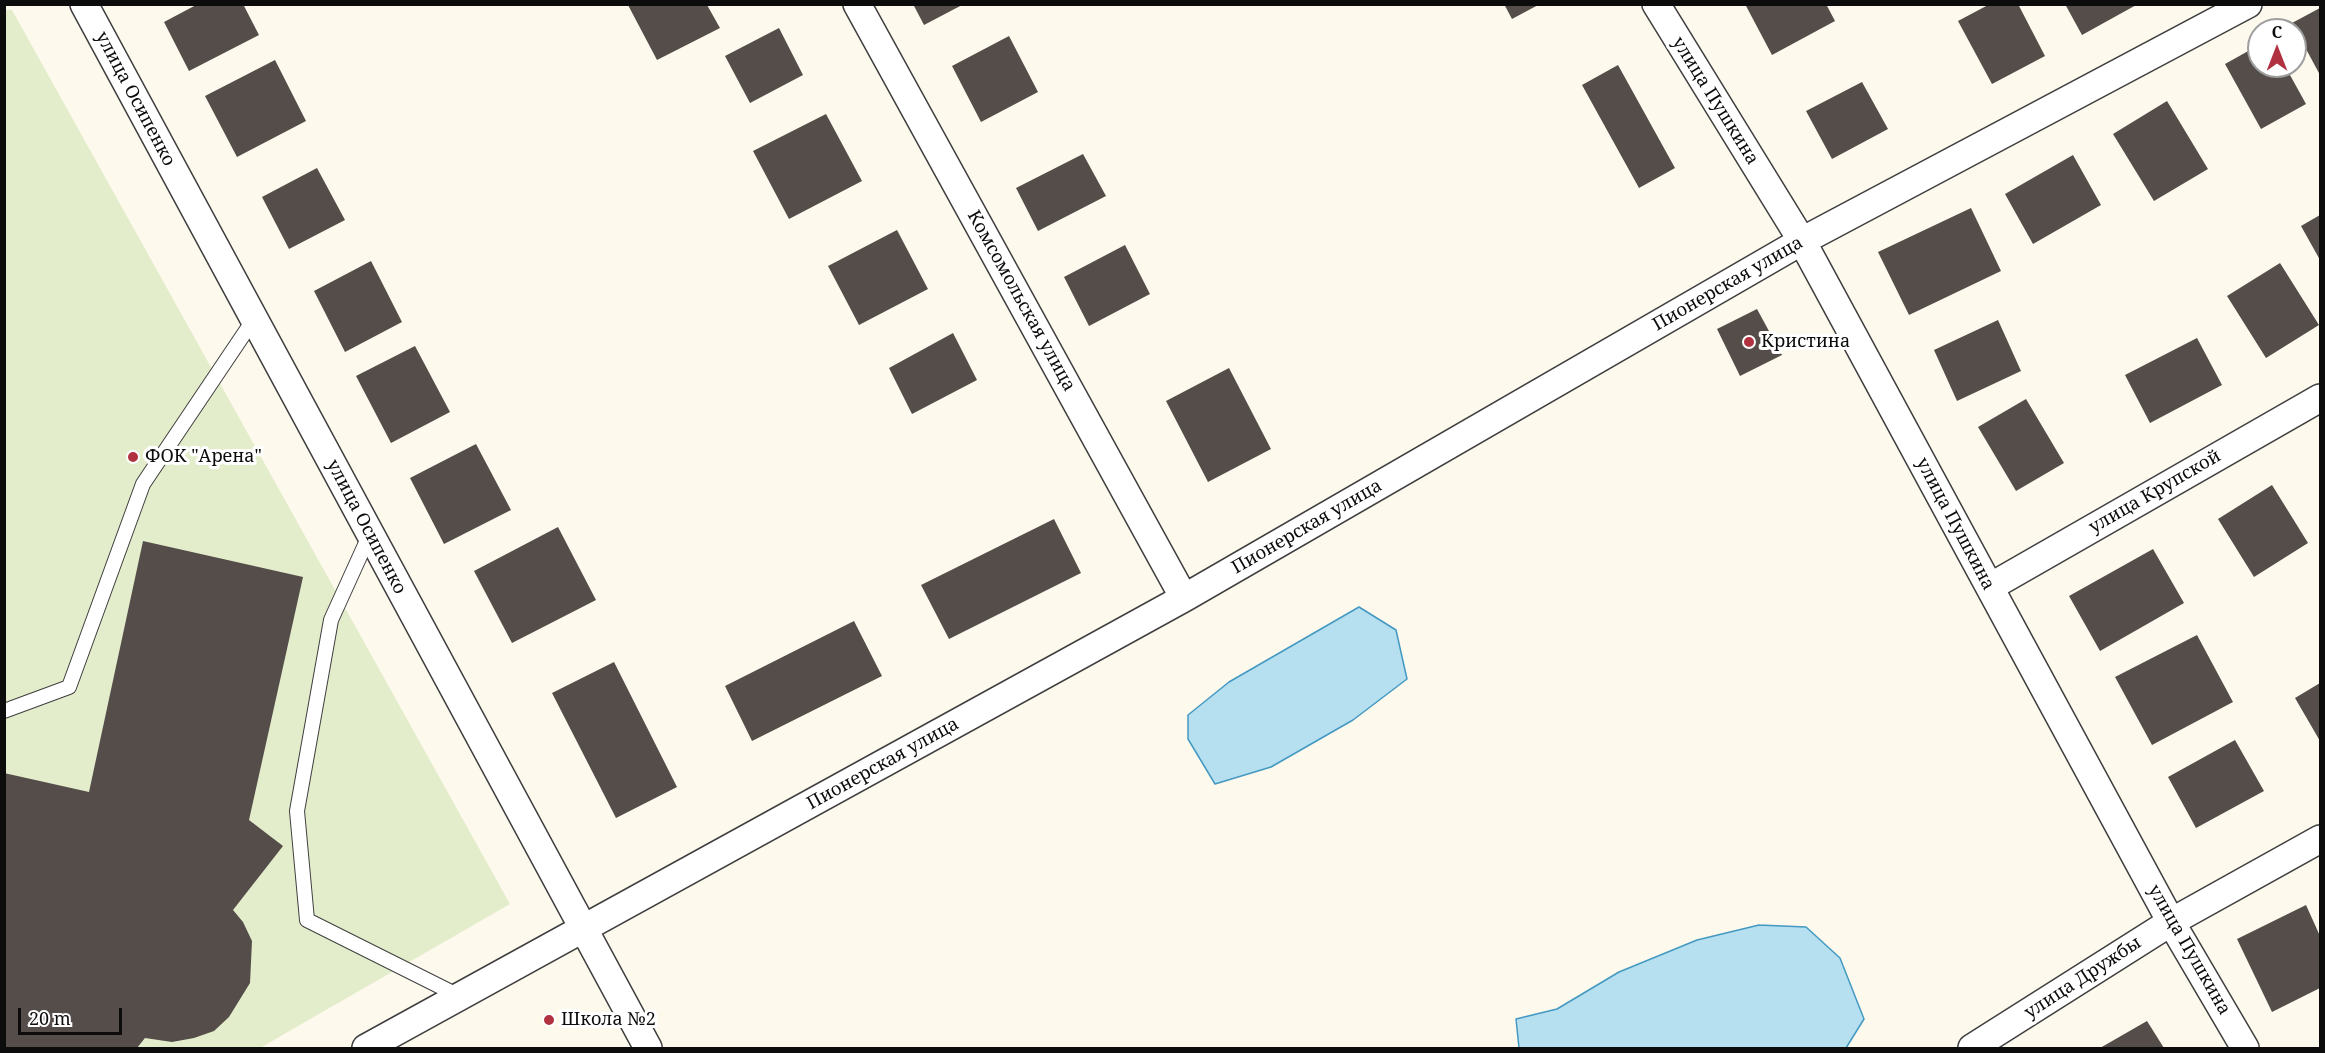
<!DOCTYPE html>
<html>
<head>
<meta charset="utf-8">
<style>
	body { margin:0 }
	#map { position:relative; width:2325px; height:1053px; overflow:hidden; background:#fdf9ed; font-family:"Noto Serif",serif }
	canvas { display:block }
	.frame { position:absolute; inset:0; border:6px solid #0c0c0c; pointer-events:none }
	.north { position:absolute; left:2247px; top:18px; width:60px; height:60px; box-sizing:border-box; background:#fff; border:2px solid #9e9e9e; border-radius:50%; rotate:0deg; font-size:16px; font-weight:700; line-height:24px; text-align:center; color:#0c0c0c }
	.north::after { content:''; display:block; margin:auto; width:21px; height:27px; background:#b03140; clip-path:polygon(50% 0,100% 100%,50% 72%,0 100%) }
	.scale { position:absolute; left:18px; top:1008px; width:104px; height:27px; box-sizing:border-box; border:3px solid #0c0c0c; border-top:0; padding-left:8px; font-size:18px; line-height:21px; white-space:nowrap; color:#0c0c0c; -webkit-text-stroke:4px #fff; paint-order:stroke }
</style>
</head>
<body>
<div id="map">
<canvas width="2325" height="1053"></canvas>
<div class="frame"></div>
<div class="north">С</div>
<div class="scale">20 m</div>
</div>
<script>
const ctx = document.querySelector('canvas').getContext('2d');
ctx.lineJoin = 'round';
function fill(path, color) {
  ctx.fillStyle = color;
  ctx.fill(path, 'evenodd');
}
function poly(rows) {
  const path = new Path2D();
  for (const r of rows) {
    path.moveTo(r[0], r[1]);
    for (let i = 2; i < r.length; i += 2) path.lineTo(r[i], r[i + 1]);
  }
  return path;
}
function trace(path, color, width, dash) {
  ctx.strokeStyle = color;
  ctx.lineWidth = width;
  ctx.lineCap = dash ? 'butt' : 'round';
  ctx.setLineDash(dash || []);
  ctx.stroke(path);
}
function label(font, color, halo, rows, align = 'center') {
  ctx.font = font + ' "Noto Serif",serif';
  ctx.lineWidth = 6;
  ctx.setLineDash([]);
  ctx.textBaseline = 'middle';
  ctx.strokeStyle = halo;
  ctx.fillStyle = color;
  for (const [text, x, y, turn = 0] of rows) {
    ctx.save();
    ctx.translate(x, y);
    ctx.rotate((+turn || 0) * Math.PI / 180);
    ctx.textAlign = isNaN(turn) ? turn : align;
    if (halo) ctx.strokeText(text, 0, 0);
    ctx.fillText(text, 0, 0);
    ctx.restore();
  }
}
const pitch = poly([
	[5,10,12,10,510,904,260,1048,5,1048]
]);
const water = poly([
	[1359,607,1396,630,1407,679,1353,720,1271,767,1215,784,1188,739,1188,715,1229,682,1359,607],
	[1759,925,1806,927,1840,958,1864,1019,1846,1048,1519,1048,1516,1019,1557,1009,1619,972,1697,940,1759,925]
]);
const building = poly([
	[198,4,243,4,259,35,189,71,164,22],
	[913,4,964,4,924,25],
	[1504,4,1540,4,1512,19],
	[1745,4,1826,4,1835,21,1772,55],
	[1990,4,2018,4,2045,56,1992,84,1958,21],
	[2065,4,2138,4,2082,35],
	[628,5,707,5,720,28,657,60],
	[2320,8,2320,75,2292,23],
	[779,28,803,75,750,103,725,56],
	[1009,36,1038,92,981,122,952,66],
	[2259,45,2259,66,2285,66,2306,104,2261,129,2225,64],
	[275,60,306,121,237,157,205,96],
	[1618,65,1675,168,1639,188,1582,85],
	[1862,82,1888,129,1832,159,1806,111],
	[2167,101,2208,169,2154,201,2113,134],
	[826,114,862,181,789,219,753,151],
	[1083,154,1106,196,1038,231,1016,188],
	[2073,155,2101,205,2033,244,2005,194],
	[317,168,345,220,289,249,262,197],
	[1971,208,2001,271,1909,315,1878,252],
	[2320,215,2320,260,2301,226],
	[897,230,928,289,859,325,828,266],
	[1125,245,1150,294,1089,326,1064,277],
	[371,261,402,322,345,352,314,291],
	[2280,263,2319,325,2266,358,2227,296],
	[1757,309,1782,355,1740,376,1717,329],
	[1998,320,2021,371,1957,401,1934,350],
	[953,333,977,380,912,414,889,368],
	[2197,338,2222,385,2150,423,2125,375],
	[415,346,450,412,391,443,356,376],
	[1229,368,1271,449,1208,482,1166,401],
	[2026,399,2064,463,2016,491,1978,427],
	[476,444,511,510,444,544,410,478],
	[2272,485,2308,543,2254,577,2218,519],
	[1054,519,1081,573,949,639,921,585],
	[558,527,596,600,512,643,474,571],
	[143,541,303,577,249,820,283,846,233,910,243,922,252,941,250,983,229,1017,214,1031,194,1038,172,1042,145,1038,137,1048,4,1048,4,773,89,792],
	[2153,549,2184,603,2100,651,2069,596],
	[854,621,882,676,752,741,725,686],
	[2197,635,2233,702,2152,745,2115,677],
	[614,662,677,787,616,818,552,693],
	[2320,683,2320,741,2295,698],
	[2235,740,2264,791,2196,828,2168,777],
	[2306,905,2320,936,2320,988,2272,1012,2237,939],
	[2147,1021,2164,1048,2100,1048]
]);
const service = poly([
	[370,534,331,620,297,811,307,920,459,996],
	[4,711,69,687,143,484,254,319]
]);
const minor = poly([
	[84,4,648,1048],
	[857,4,1184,598],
	[1656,4,1802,241,2171,922,2245,1048],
	[1990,587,2320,398],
	[366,1048,1184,598,1802,241,2248,4],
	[1972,1048,2171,922,2320,839]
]);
const markers = [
	[1749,342,6,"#b03140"],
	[133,457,6,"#b03140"],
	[549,1020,6,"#b03140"]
];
const streetNames = [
	["улица Осипенко",135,99,62],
	["улица Пушкина",1715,101,58],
	["Пионерская улица",1728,284,-30],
	["Комсомольская улица",1021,301,61],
	["улица Крупской",2155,492,-30],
	["улица Пушкина",1955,524,62],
	["улица Осипенко",366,527,62],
	["Пионерская улица",1307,527,-30],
	["Пионерская улица",883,764,-29],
	["улица Пушкина",2189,950,60],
	["улица Дружбы",2083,978,-33]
];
const poiNames = [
	["Кристина",1761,342],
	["ФОК \"Арена\"",145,457],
	["Школа №2",561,1020]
];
fill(pitch, '#e4edcb');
fill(water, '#b6dff0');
trace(water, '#4399c1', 1.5);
fill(building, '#544d4a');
trace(service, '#3f3f3f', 16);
trace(minor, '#3f3f3f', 30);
trace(service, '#fff', 14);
trace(minor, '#fff', 27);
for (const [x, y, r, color] of markers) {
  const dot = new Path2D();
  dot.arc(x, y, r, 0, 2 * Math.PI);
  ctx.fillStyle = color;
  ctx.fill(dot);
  trace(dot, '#fff', 2);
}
label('18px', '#0c0c0c', '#fff', streetNames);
label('18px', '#0c0c0c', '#fff', poiNames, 'left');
</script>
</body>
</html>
